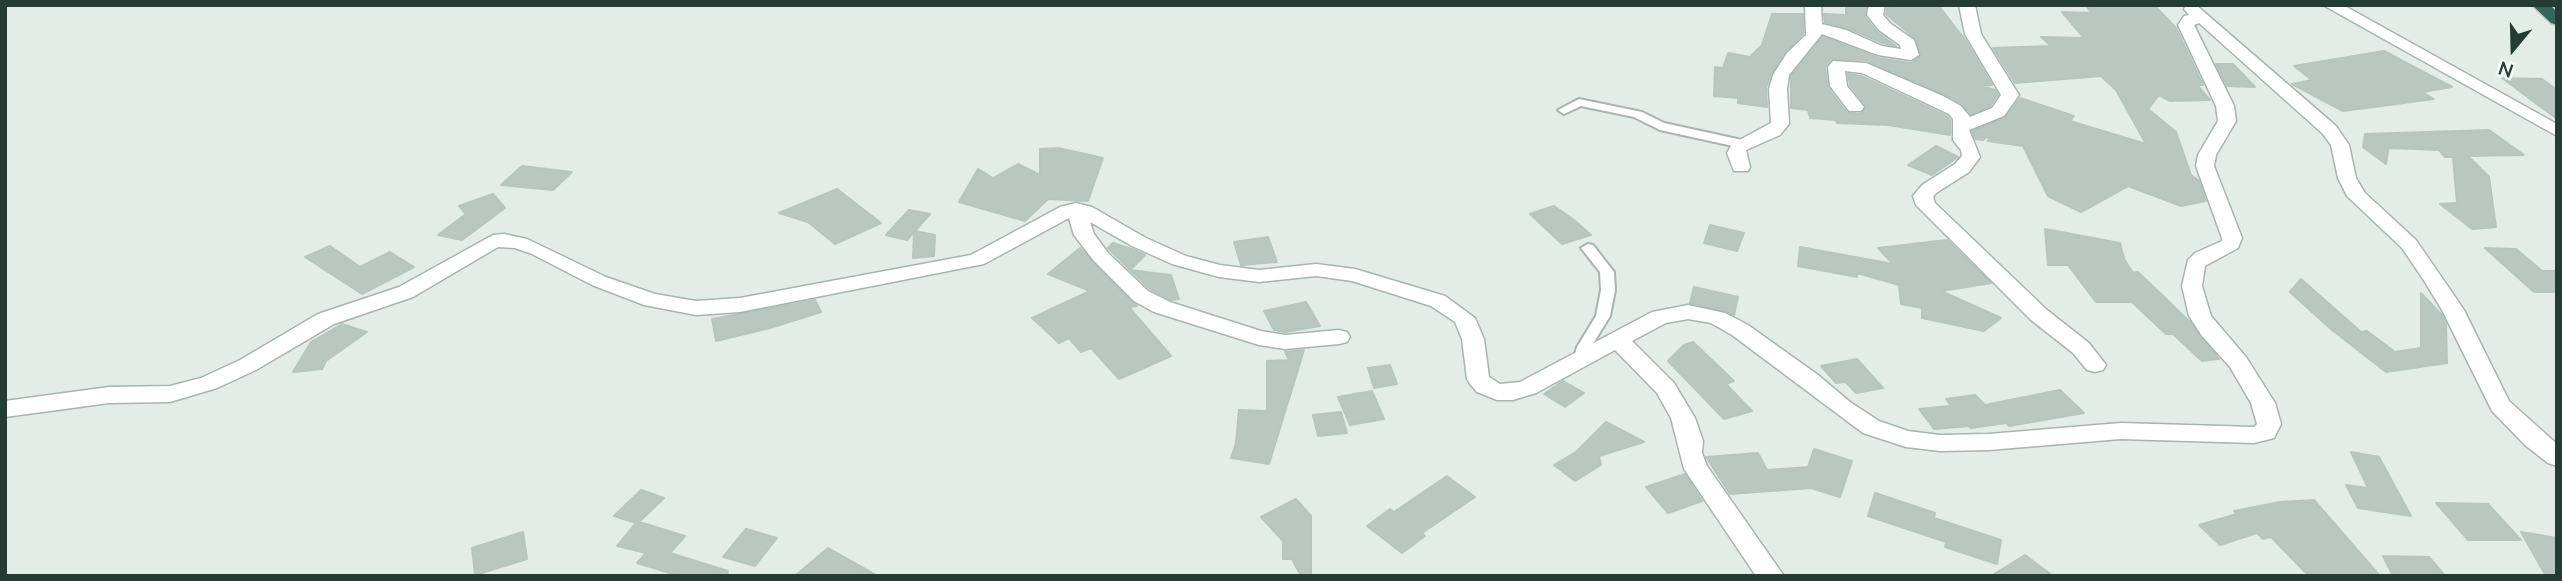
<!DOCTYPE html>
<html>
<head>
<meta charset="utf-8">
<style>
	body { margin:0 }
	#map { position:relative; width:2562px; height:581px; overflow:hidden; background:#e4ece8; font-family:"Nunito Sans",sans-serif }
	canvas { display:block }
	.frame { position:absolute; inset:0; border:7px solid #253c35; pointer-events:none }
	.north { position:absolute; left:2478px; top:14px; width:70px; height:70px; -webkit-text-stroke:5px #f5f9f7; paint-order:stroke; rotate:199deg; font-size:19px; font-weight:700; line-height:28px; text-align:center; color:#253c35 }
	.north::after { content:''; display:block; margin:auto; width:24px; height:32px; background:#253c35; clip-path:polygon(50% 0,100% 100%,50% 72%,0 100%) }
</style>
</head>
<body>
<div id="map">
<canvas width="2562" height="581"></canvas>
<div class="frame"></div>
<div class="north">N</div>
</div>
<script>
const ctx = document.querySelector('canvas').getContext('2d');
ctx.lineJoin = 'round';
function fill(path, color) {
  ctx.fillStyle = color;
  ctx.fill(path, 'evenodd');
}
function poly(rows) {
  const path = new Path2D();
  for (const r of rows) {
    path.moveTo(r[0], r[1]);
    for (let i = 2; i < r.length; i += 2) path.lineTo(r[i], r[i + 1]);
  }
  return path;
}
function trace(path, color, width, dash) {
  ctx.strokeStyle = color;
  ctx.lineWidth = width;
  ctx.lineCap = dash ? 'butt' : 'round';
  ctx.setLineDash(dash || []);
  ctx.stroke(path);
}
const building = poly([
	[1846,5,1866,5,1865,17,1877,32,1896,46,1883,43,1847,28,1825,22,1824,14,1846,15,1846,5],
	[1888,5,1938,5,1966,41,1992,85,1981,86,1995,90,1998,95,1990,106,1971,114,1962,104,1944,94,1866,60,1831,59,1825,67,1828,88,1847,113,1861,114,1867,107,1850,85,1848,74,1861,76,1947,116,1950,120,1950,135,1888,125,1837,123,1836,120,1810,118,1808,110,1791,108,1791,76,1823,37,1878,58,1911,63,1920,57,1916,39,1886,14,1888,5],
	[2086,5,2154,5,2176,28,2203,85,2197,85,2210,100,2170,101,2159,95,2148,109,2176,132,2191,175,2199,181,2206,201,2181,206,2128,186,2081,212,2048,196,2023,146,1988,141,1991,134,1983,140,1975,139,1972,131,2005,118,2020,98,2074,116,2070,121,2146,144,2116,90,2101,76,2015,83,1993,48,2051,46,2041,37,2084,38,2062,12,2091,13,2086,5],
	[1772,14,1803,14,1803,34,1785,52,1771,74,1766,88,1767,107,1738,103,1738,98,1714,96,1715,67,1723,68,1728,53,1750,57,1762,45,1772,14],
	[2384,51,2452,87,2422,92,2434,99,2343,111,2292,84,2312,80,2294,66,2384,51],
	[2216,64,2233,64,2255,87,2227,86,2216,64],
	[2502,78,2542,79,2557,90,2557,119,2502,78],
	[2489,130,2524,155,2468,156,2489,177,2496,227,2472,229,2440,204,2457,203,2453,157,2445,157,2439,150,2389,148,2389,145,2386,164,2363,147,2365,134,2489,130],
	[1936,146,1958,157,1932,175,1908,165,1936,146],
	[1058,148,1103,158,1088,201,1048,199,1025,221,959,202,978,169,993,178,1018,164,1040,175,1040,149,1058,148],
	[522,166,572,172,553,190,501,185,522,166],
	[837,189,881,223,835,244,808,222,779,213,837,189],
	[493,194,505,208,462,240,438,235,466,214,459,206,493,194],
	[1554,206,1574,220,1591,235,1562,244,1530,214,1554,206],
	[909,210,930,214,915,231,935,235,934,256,913,258,914,232,907,240,886,235,909,210],
	[1710,225,1744,233,1737,251,1704,243,1710,225],
	[2045,229,2120,243,2124,259,2133,273,2138,272,2190,322,2219,359,2202,361,2173,334,2166,334,2132,302,2096,302,2068,265,2048,265,2045,229],
	[1268,237,1277,262,1241,265,1234,242,1268,237],
	[1947,240,1991,283,1941,291,2001,318,1984,331,1922,318,1922,308,1901,304,1899,285,1857,273,1857,277,1798,266,1800,247,1893,264,1878,248,1947,240],
	[1113,243,1132,249,1145,255,1130,270,1108,248,1113,243],
	[330,246,360,267,390,252,414,267,362,294,305,257,330,246],
	[1080,248,1137,306,1129,307,1171,356,1119,379,1091,348,1081,352,1069,338,1059,343,1032,318,1090,291,1048,274,1080,248],
	[2485,248,2516,249,2542,271,2557,271,2557,292,2534,292,2485,248],
	[1130,270,1171,275,1179,299,1171,300,1150,289,1130,270],
	[2301,279,2361,332,2367,331,2395,352,2421,348,2421,293,2442,315,2446,324,2447,363,2386,372,2332,330,2290,292,2301,279],
	[1694,287,1738,297,1734,315,1690,303,1694,287],
	[815,300,821,312,770,328,716,341,712,319,815,300],
	[1306,302,1320,326,1285,332,1274,330,1264,311,1306,302],
	[342,324,367,332,326,361,322,369,293,372,311,342,342,324],
	[1693,342,1734,381,1726,384,1752,411,1724,419,1668,361,1684,345,1693,342],
	[1304,350,1269,464,1231,458,1236,443,1239,410,1267,411,1267,361,1289,360,1285,352,1304,350],
	[1857,359,1883,388,1856,393,1846,382,1836,383,1821,366,1857,359],
	[1390,365,1397,384,1374,388,1368,368,1390,365],
	[1563,381,1584,393,1565,407,1544,394,1563,381],
	[2060,390,2084,413,2009,426,2006,423,1971,428,1969,426,1934,429,1919,409,1951,406,1946,399,1975,395,1985,405,2060,390],
	[1372,391,1384,419,1350,425,1338,397,1372,391],
	[1341,412,1347,433,1318,436,1313,415,1341,412],
	[1606,422,1644,442,1599,456,1601,465,1575,481,1554,465,1576,452,1606,422],
	[1814,449,1852,461,1840,497,1811,488,1730,494,1706,457,1758,453,1767,470,1808,467,1814,449],
	[2351,452,2379,457,2411,516,2358,508,2346,485,2368,488,2351,452],
	[1685,474,1702,501,1668,513,1646,487,1685,474],
	[1447,476,1475,497,1422,533,1425,536,1402,553,1367,526,1390,509,1394,512,1447,476],
	[641,490,664,498,639,522,685,536,670,553,728,571,727,576,680,576,637,563,646,553,617,546,636,523,614,516,641,490],
	[1875,493,1935,513,1934,518,2001,540,1997,564,1945,547,1946,542,1868,516,1875,493],
	[1296,499,1311,516,1311,576,1301,576,1292,559,1283,559,1283,541,1261,517,1296,499],
	[2314,500,2380,576,2309,576,2271,537,2263,539,2257,533,2220,545,2199,525,2237,514,2234,511,2280,502,2314,500],
	[2436,503,2488,504,2521,540,2468,540,2436,503],
	[746,529,777,538,755,566,723,557,746,529],
	[523,532,527,559,475,575,472,548,523,532],
	[2521,532,2557,538,2557,576,2546,576,2521,532],
	[828,548,878,576,795,576,828,548],
	[2025,555,2053,576,1991,576,2025,555],
	[2383,556,2429,557,2445,576,2393,576,2383,556]
]);
const lane = poly([
	[1579,99,1642,112,1664,123,1742,140,1748,144,1742,148,1660,130,1634,117,1581,106,1564,114,1558,110,1579,99],
	[1588,244,1593,245,1614,272,1615,290,1610,316,1591,347,1588,358,1581,363,1574,358,1577,347,1596,316,1601,290,1600,272,1581,248,1588,244]
]);
const street = poly([
	[1805,5,1821,5,1822,24,1846,30,1882,46,1901,49,1900,45,1879,30,1867,15,1869,5,1885,5,1883,15,1891,24,1914,40,1919,55,1911,60,1878,55,1822,34,1789,75,1787,89,1789,124,1780,135,1746,150,1750,167,1748,171,1734,171,1727,153,1732,144,1771,123,1769,89,1773,75,1787,53,1806,35,1805,5],
	[1959,5,1975,5,1981,34,2019,95,2004,116,1969,130,1980,157,1969,172,1936,193,1933,197,1935,203,2047,310,2089,343,2106,365,2103,370,2095,372,2087,370,2073,353,2031,320,1916,205,1913,196,1922,185,1955,164,1962,156,1961,150,1953,140,1953,119,1949,114,1862,73,1845,71,1847,86,1864,107,1861,111,1849,111,1830,86,1828,67,1833,61,1866,63,1943,96,1961,106,1970,117,1992,108,2001,95,1965,34,1959,5],
	[2196,5,2336,126,2349,145,2356,178,2365,193,2416,240,2464,310,2509,401,2557,444,2557,466,2548,463,2525,445,2492,411,2442,310,2423,279,2402,248,2347,196,2338,178,2331,145,2323,134,2199,23,2194,25,2234,106,2236,121,2216,155,2214,166,2242,238,2238,248,2205,266,2202,286,2211,316,2246,357,2275,403,2281,424,2274,438,2254,443,2121,439,1989,450,1940,451,1906,447,1863,433,1732,335,1711,323,1688,319,1666,323,1632,341,1674,383,1695,418,1703,441,1702,453,1707,466,1784,576,1756,576,1684,469,1671,418,1657,393,1615,350,1536,393,1513,400,1497,400,1477,392,1470,384,1467,379,1462,339,1455,322,1431,306,1352,281,1316,276,1259,282,1219,277,1172,264,1132,246,1090,222,1094,234,1108,253,1148,291,1170,302,1261,331,1285,335,1339,330,1347,332,1350,337,1347,342,1339,344,1285,349,1259,345,1154,312,1134,301,1094,261,1074,235,1069,218,984,264,740,312,696,315,644,305,592,285,532,254,515,248,498,247,413,297,334,324,256,370,217,388,170,402,109,403,5,417,5,401,109,387,170,386,201,378,240,360,318,314,399,287,493,235,504,234,527,239,606,277,655,294,696,301,740,298,971,255,1060,207,1076,203,1092,207,1146,238,1186,256,1220,265,1259,270,1316,264,1355,269,1445,296,1475,318,1484,339,1489,377,1500,384,1520,382,1652,312,1688,305,1725,313,1748,325,1818,375,1850,402,1879,421,1908,431,1940,435,1989,434,2121,423,2254,427,2257,424,2251,403,2230,367,2202,336,2189,316,2182,286,2188,260,2195,253,2222,241,2222,238,2196,166,2198,155,2218,121,2216,106,2178,25,2184,16,2189,15,2184,9,2186,6,2196,5],
	[2323,5,2343,5,2557,124,2557,136,2323,5]
]);
const highway = poly([
	[2532,5,2550,5,2557,12,2557,25,2551,23,2532,5]
]);
fill(building, '#bac7c1');
trace(building, '#b7c5bf', 2);
trace(lane, '#a7b4af', 4);
trace(street, '#a7b4af', 3);
trace(highway, '#c2c8c6', 3);
fill(lane, '#fff');
fill(street, '#fff');
fill(highway, '#34665a');
</script>
</body>
</html>
